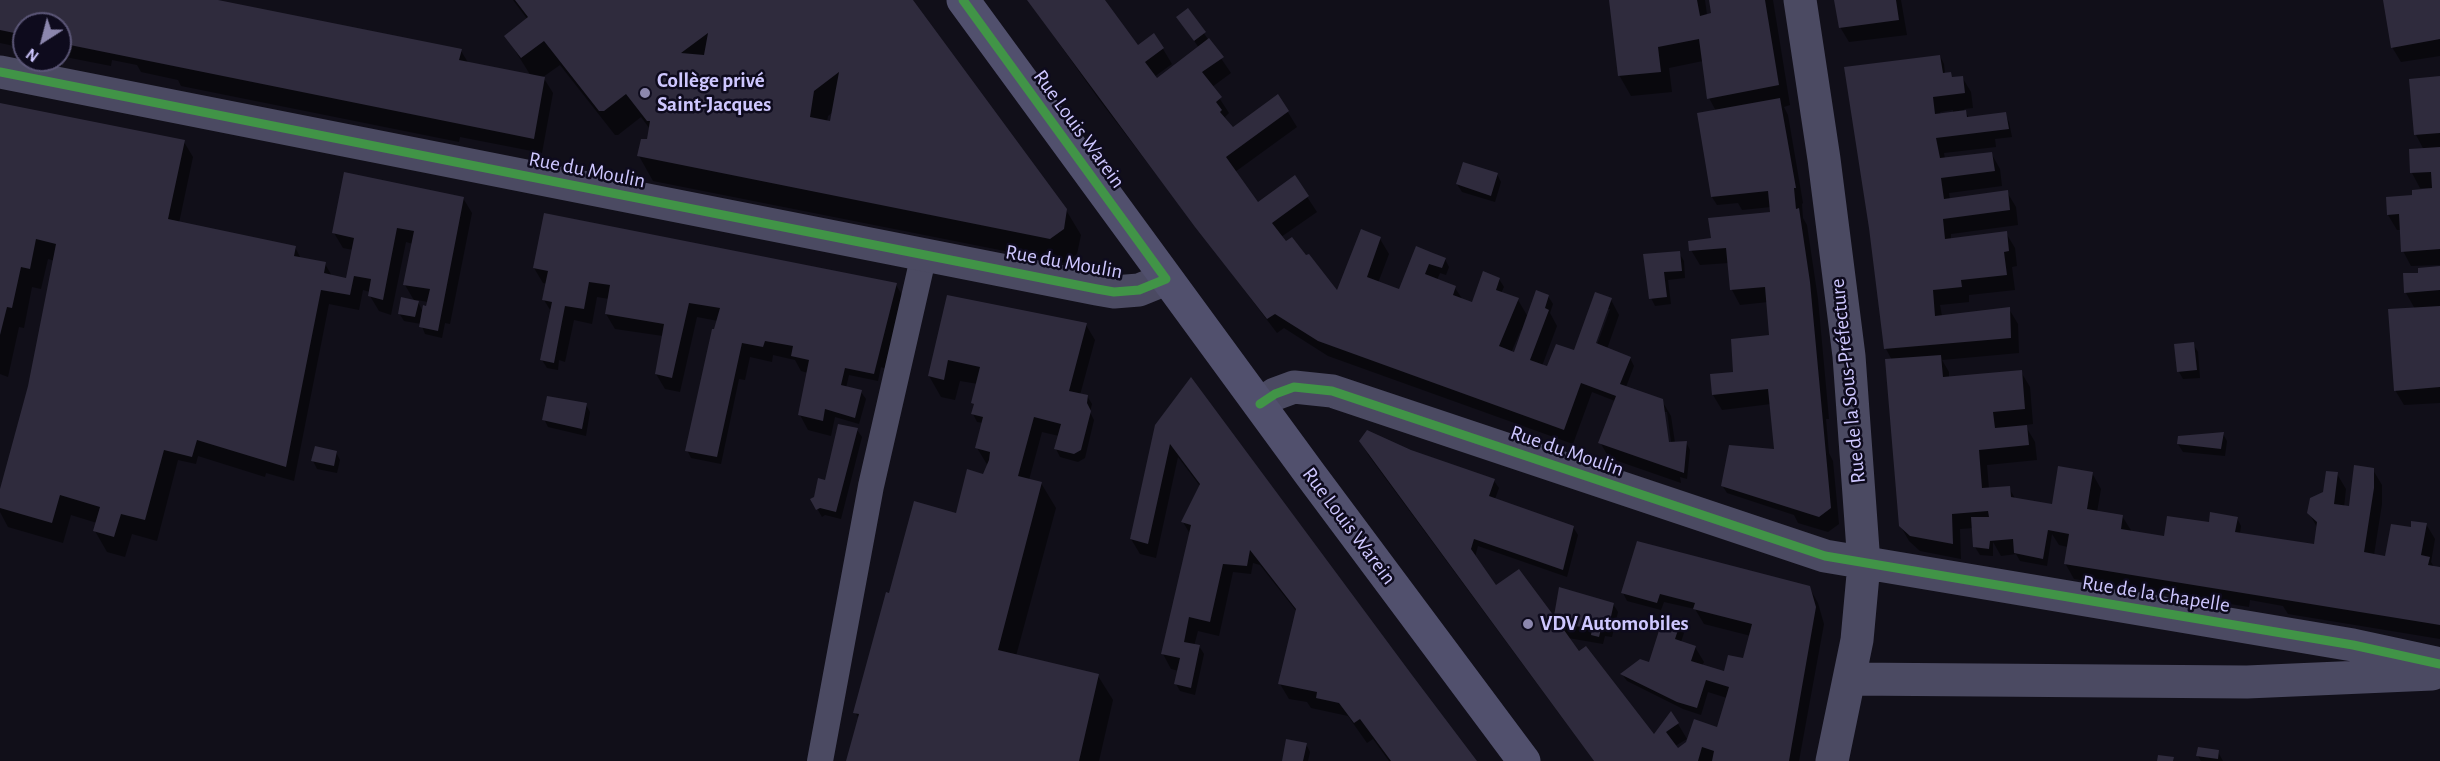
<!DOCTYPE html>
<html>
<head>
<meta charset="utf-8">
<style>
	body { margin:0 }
	#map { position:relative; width:2440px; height:761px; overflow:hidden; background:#110f19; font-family:"Alegreya Sans",sans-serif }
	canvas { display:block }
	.north { position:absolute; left:12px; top:12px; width:60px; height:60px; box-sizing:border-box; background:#0e0b1d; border:2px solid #5b5677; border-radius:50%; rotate:216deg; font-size:16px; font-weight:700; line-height:24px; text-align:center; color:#cec7ff }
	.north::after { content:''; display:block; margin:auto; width:21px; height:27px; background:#8c87ae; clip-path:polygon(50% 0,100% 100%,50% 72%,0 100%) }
</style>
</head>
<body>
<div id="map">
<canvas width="2440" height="761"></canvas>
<div class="north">N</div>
</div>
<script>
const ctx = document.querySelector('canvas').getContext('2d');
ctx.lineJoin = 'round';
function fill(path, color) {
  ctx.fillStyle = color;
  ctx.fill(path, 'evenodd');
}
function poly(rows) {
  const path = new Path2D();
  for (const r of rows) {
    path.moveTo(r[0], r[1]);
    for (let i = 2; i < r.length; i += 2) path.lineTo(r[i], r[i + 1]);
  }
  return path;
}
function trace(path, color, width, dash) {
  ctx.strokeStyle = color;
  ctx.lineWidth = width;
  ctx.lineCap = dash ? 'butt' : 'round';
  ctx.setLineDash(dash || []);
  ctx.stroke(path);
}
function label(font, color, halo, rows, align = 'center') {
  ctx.font = font + ' "Alegreya Sans",sans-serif';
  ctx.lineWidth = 5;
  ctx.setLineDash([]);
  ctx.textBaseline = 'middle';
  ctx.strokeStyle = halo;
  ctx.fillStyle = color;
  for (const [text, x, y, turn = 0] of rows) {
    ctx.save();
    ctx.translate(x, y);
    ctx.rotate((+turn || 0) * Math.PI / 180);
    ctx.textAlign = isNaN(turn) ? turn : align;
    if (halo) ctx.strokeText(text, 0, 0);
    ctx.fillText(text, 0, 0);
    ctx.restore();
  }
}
const shadow = poly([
	[0,0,210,0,461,51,469,64,531,76,506,36,528,20,513,0,911,0,1066,210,1081,235,1077,254,1065,263,653,181,639,156,648,141,650,129,641,117,618,135,615,135,560,65,543,77,553,93,542,153,460,137,459,142,181,86,178,80,141,72,137,65,112,60,111,66,60,56,60,24,24,24,24,48,0,43],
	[833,112,831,123,827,122,828,116],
	[1028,0,1104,0,1137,47,1154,35,1163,49,1172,64,1154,77,1156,80,1199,48,1178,17,1188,10,1231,73,1212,87,1229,113,1225,117,1233,129,1278,96,1297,127,1235,172,1258,204,1294,177,1317,212,1281,237,1338,293,1380,239,1389,254,1378,283,1400,291,1417,248,1445,259,1449,267,1446,275,1440,273,1437,280,1455,288,1463,300,1473,304,1499,279,1504,287,1501,293,1518,300,1528,317,1548,296,1553,304,1550,313,1557,326,1542,366,1548,368,1574,352,1611,300,1619,315,1607,349,1630,358,1634,366,1626,387,1662,401,1671,416,1675,443,1686,442,1690,450,1687,479,1680,477,1681,483,1609,458,1600,442,1615,401,1592,392,1573,444,1328,356,1284,328,1277,333,1098,98],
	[1606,309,1610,309,1591,361,1588,360],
	[1521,330,1523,331,1515,354,1511,353],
	[1664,412,1667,412,1672,449,1669,449],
	[1610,0,1705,0,1707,15,1714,21,1711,0,1773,0,1790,105,1784,107,1788,115,1803,203,1802,204,1803,218,1807,225,1818,299,1829,419,1826,419,1829,453,1833,461,1839,524,1828,532,1798,523,1794,515,1727,493,1722,485,1775,450,1771,404,1722,410,1713,395,1711,376,1734,373,1770,337,1768,302,1740,305,1732,290,1729,263,1700,265,1691,250,1772,214,1771,207,1742,210,1738,203,1717,205,1712,197,1716,111,1709,98,1703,61,1669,68,1672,92,1631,96,1619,75],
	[1835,0,1901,0,1907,35,1849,42,1840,27],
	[2385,0,2440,0,2440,56,2401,62,2392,47],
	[1940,56,1944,64,1945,74,1950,73,1953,78,1962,77,1971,92,1973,108,1964,109,1969,118,2005,114,2009,122,2012,137,1995,139,1996,147,1944,153,1945,159,1991,153,2000,169,2002,186,1949,193,1950,200,2007,192,2016,207,2018,225,1951,234,1951,240,2006,233,2015,248,2017,266,2012,267,2015,290,1969,295,1969,302,1940,305,1942,316,2009,309,2018,324,2019,353,1942,360,1949,372,1949,378,2021,372,2030,387,2033,424,2025,425,2035,442,2037,460,1987,465,1989,489,2009,488,2016,500,2051,505,2092,473,2101,489,2097,512,2122,516,2132,532,2165,538,2237,518,2241,526,2240,533,2315,546,2318,529,2309,513,2337,474,2346,489,2344,507,2350,508,2373,470,2382,485,2382,504,2374,555,2387,558,2410,528,2426,524,2435,539,2431,562,2434,567,2440,568,2440,639,2288,614,2283,606,2250,600,2249,607,2074,579,2065,563,2068,547,2059,545,2052,534,2047,566,2020,561,2016,554,2001,556,1993,542,1993,556,1980,555,1975,547,1974,528,1960,529,1961,559,1920,551,1909,541,1900,525,1892,360,1886,349,1871,228],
	[1953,110,1953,113,1941,115,1940,112],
	[2440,77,2440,265,2411,266,2403,251,2401,230,2397,230,2388,215,2414,196,2429,190,2429,188,2420,188,2412,173,2424,150,2416,135],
	[0,105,184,142,193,157,179,223,295,247,301,259,325,264,332,276,347,279,353,250,343,248,334,233,463,198,472,213,450,324,445,323,442,338,425,334,421,324,404,321,399,313,415,302,405,285,413,244,406,242,391,315,379,311,370,296,370,292,363,290,359,310,329,304,294,481,266,473,265,477,198,456,196,464,178,460,157,541,132,534,125,557,107,552,95,531,97,523,71,515,63,543,8,527,0,512,0,493,29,386,55,261,48,259,41,289,32,287,24,328,19,327,8,377,0,374],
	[417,300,428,302,423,312],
	[1497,174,1501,182,1495,202,1462,192,1457,184],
	[1679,253,1684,261,1685,278,1668,280,1671,304,1655,306,1651,298,1645,256],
	[534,268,896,285,905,300,886,369,881,367,878,381,849,375,846,388,861,392,866,399,859,424,835,417,831,436,808,430,800,415,808,373,801,371,795,360,773,355,772,362,750,357,745,380,739,379,721,464,691,458,687,450,718,321,697,317,680,392,665,389,656,374,663,336,615,329,606,314,609,299,597,297,592,324,574,320,565,362,559,360,558,370,547,368,542,360,552,313,544,300,547,284,543,283],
	[2440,268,2440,403,2404,405,2395,390,2415,309,2406,293,2420,275],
	[948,296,1086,325,1095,340,1080,395,1087,396,1092,404,1090,412,1094,420,1085,458,1078,462,1060,457,1056,449,1059,436,1042,432,1029,480,1041,483,1056,508,1016,656,1098,676,1113,700,1099,761,847,761,859,719,855,712,890,595,957,515,984,476,988,466,977,448,983,423,977,422,973,414,975,406,973,403,978,384,960,381,955,400,941,397,929,376],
	[2193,344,2198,352,2200,378,2183,379,2179,372],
	[586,405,590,412,586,436,548,427,544,419],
	[1157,426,1475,761,1389,761,1373,739,1367,743,1348,716,1311,708,1307,702,1289,699,1280,684,1297,612,1260,565,1253,563,1251,574,1233,572,1219,636,1198,631,1194,646,1199,646,1204,654,1195,695,1180,691,1176,684,1179,671,1171,669,1163,654,1190,534,1183,522,1200,486,1178,457,1156,558,1140,554,1131,539],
	[857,430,862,437,841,519,825,515,822,517,812,500,826,482],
	[2223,434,2227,441,2225,456,2183,452,2178,444],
	[1360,441,1410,451,1494,481,1499,488,1495,499,1573,527,1578,535,1567,577,1478,546,1475,557,1496,588,1554,620,1613,604,1618,612,1612,637,1605,636,1603,644,1568,638,1654,737,1678,724,1687,739,1675,746,1677,750,1718,729,1727,698,1708,692,1701,715,1683,709,1627,681,1622,674,1650,664,1679,625,1684,633,1681,642,1695,647,1704,662,1702,666,1725,672,1744,660,1751,636,1704,624,1695,609,1664,602,1661,610,1627,601,1623,593,1809,587,1818,603,1824,624,1799,761,1594,761,1369,456],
	[336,452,340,460,337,473,317,469,313,461],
	[1306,744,1310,752,1308,761,1283,761],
	[2218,752,2223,761,2201,761,2198,756]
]);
const building = poly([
	[0,0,218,0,462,49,459,60,545,77,534,139,60,43,60,24,24,24,24,35,0,30],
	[515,0,913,0,1067,209,1064,229,1050,239,637,156,641,139,647,139,650,121,647,121,626,94,604,111,599,111,544,41,521,58,504,36,528,17],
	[708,33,704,55,681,53],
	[839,72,830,121,810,117,814,91],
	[1027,0,1105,0,1138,45,1154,33,1164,48,1145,62,1157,78,1209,38,1224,57,1202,72,1222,97,1216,102,1222,110,1220,112,1233,127,1278,94,1289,111,1226,157,1258,202,1295,175,1309,196,1272,223,1286,241,1292,237,1306,255,1309,254,1337,290,1361,229,1381,237,1367,277,1399,289,1416,246,1433,253,1446,258,1442,268,1429,264,1425,274,1456,286,1453,295,1472,302,1483,271,1500,278,1496,290,1519,298,1499,346,1514,352,1536,290,1549,295,1545,308,1549,310,1530,360,1547,366,1556,344,1574,350,1595,292,1612,298,1596,343,1631,357,1620,384,1663,399,1669,442,1687,441,1684,473,1598,443,1616,396,1581,383,1564,430,1318,341,1275,314,1267,319,1195,227],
	[1609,0,1697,0,1700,16,1711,13,1709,0,1765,0,1779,85,1707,99,1699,39,1658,47,1661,72,1618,76],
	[1834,0,1896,0,1899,20,1839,28],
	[2383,0,2440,0,2440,39,2391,48],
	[1188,8,1206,32,1194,41,1176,17],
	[1940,55,1943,73,1951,72,1952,77,1963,76,1965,93,1933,97,1935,114,1966,110,1967,117,2006,112,2009,129,1936,138,1940,158,1992,152,1995,171,1941,178,1944,199,2008,190,2010,210,1943,219,1945,239,2007,231,2009,251,2004,252,2007,275,1961,280,1962,287,1933,290,1935,316,2010,307,2011,338,1884,349,1869,228,1844,67],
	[2440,76,2440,133,2414,135,2409,79],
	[1780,98,1796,188,1794,188,1796,209,1799,208,1810,282,1831,508,1819,517,1721,486,1729,445,1774,449,1768,389,1712,395,1710,374,1733,372,1731,339,1769,335,1765,287,1730,290,1726,248,1689,251,1688,241,1711,238,1708,218,1770,212,1768,191,1711,197,1697,113],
	[0,103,185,140,168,219,296,246,294,256,326,262,324,273,346,278,354,238,332,233,344,172,464,197,438,331,419,327,423,305,426,306,430,289,403,285,414,231,397,228,383,300,368,296,371,279,354,276,350,295,321,290,286,467,197,440,192,457,164,450,145,520,121,514,114,537,93,531,100,507,60,495,52,523,0,508,0,489,28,386,56,244,36,239,30,269,21,267,12,308,7,307,0,335],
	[2440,147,2440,249,2401,252,2399,214,2387,215,2386,197,2412,195,2412,190,2432,188,2431,172,2410,173,2409,149],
	[1463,162,1498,173,1491,196,1456,184],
	[544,213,897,283,874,374,845,368,841,385,862,390,855,418,825,409,823,421,798,415,809,360,791,356,793,346,765,341,763,347,742,343,717,457,685,451,712,329,714,329,720,308,689,303,672,378,655,374,664,324,605,314,610,285,589,282,584,309,565,306,554,363,540,360,552,302,542,300,548,271,533,268],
	[1680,251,1682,271,1664,272,1667,297,1649,299,1643,254],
	[2440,266,2440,290,2404,293,2403,273,2418,273,2418,268],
	[947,295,1087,323,1069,391,1088,395,1087,403,1091,411,1081,450,1074,454,1054,449,1061,424,1034,417,1018,476,1042,482,998,650,1099,674,1079,761,846,761,859,714,853,713,886,592,889,593,914,501,956,513,967,469,983,474,989,460,990,452,975,448,983,417,971,414,974,404,971,403,980,367,948,360,944,380,928,376],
	[401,297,419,301,415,317,398,314],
	[2440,306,2440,387,2394,391,2388,309],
	[2194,342,2197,370,2177,372,2174,344],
	[1941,355,1943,377,2022,370,2025,409,1993,412,1995,428,2027,425,2029,445,1979,450,1982,488,2010,486,2011,497,2052,504,2058,466,2093,472,2087,509,2123,515,2121,529,2164,536,2167,516,2209,522,2210,512,2238,517,2235,532,2314,544,2317,522,2307,513,2310,498,2323,492,2326,471,2338,472,2334,504,2349,506,2354,465,2374,468,2374,488,2364,552,2385,556,2391,524,2411,527,2411,521,2427,523,2421,555,2430,557,2428,565,2440,567,2440,625,2064,564,2069,534,2048,530,2043,559,2014,553,2013,539,1990,541,1989,549,1973,547,1971,517,1989,517,1988,511,1952,514,1953,544,1910,536,1899,526,1885,359],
	[1191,377,1412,675,1477,761,1391,761,1360,719,1354,723,1339,703,1316,698,1317,692,1278,684,1296,609,1250,550,1247,566,1223,564,1210,622,1189,617,1184,642,1200,645,1191,688,1174,684,1180,658,1161,654,1191,525,1181,522,1200,484,1170,444,1148,544,1130,539,1155,425],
	[547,396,587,403,582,429,542,420],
	[838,424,858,428,836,512,820,508,816,510,810,499,814,497,818,478,825,480],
	[1367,430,1411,450,1495,479,1489,496,1574,526,1563,570,1474,539,1471,549,1496,585,1519,569,1554,616,1559,587,1614,603,1608,630,1601,629,1599,637,1591,635,1592,629,1559,623,1579,651,1586,646,1654,734,1671,711,1679,723,1666,732,1678,748,1686,742,1694,719,1717,727,1729,687,1706,680,1697,708,1677,702,1620,674,1640,659,1649,662,1663,618,1680,624,1675,639,1696,646,1691,661,1724,671,1728,655,1743,658,1752,624,1693,609,1695,603,1660,594,1657,603,1621,593,1637,541,1810,586,1816,607,1789,761,1712,761,1714,751,1702,747,1698,761,1594,761,1359,441],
	[2224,432,2221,449,2177,444,2178,436],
	[315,446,337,451,334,466,311,461],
	[1286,739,1307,743,1303,761,1282,761],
	[2198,747,2219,750,2218,759,2196,756],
	[2158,755,2174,757,2173,761,2157,761]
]);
const lane = poly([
	[820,761,871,486,924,254]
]);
const street = poly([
	[1800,0,1824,159,1849,356,1864,564,1857,640,1832,761],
	[0,72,1097,289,1114,292,1139,290,1166,279],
	[1260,404,1275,394,1294,387,1332,391,1825,556,2353,645,2440,664],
	[1849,679,2247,682,2432,674]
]);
const secondary = poly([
	[963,0,1310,474,1524,761]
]);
const cycleway = poly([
	[0,72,1097,289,1114,292,1139,290,1166,279,963,0],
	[1260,404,1275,394,1294,387,1332,391,1825,556,2353,645,2440,664]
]);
const markers = [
	[645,93,6,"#8c87ae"],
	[1528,624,6,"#8c87ae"]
];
const poiNames = [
	["Collège privé",657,81],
	["Saint-Jacques",657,105],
	["VDV Automobiles",1540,624]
];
const streetNames = [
	["Rue Louis Warein",1079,129,54],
	["Rue du Moulin",587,170,11],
	["Rue du Moulin",1064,262,10],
	["Rue de la Sous-Préfecture",1848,381,-96],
	["Rue du Moulin",1567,451,19],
	["Rue Louis Warein",1349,526,53],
	["Rue de la Chapelle",2156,594,9]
];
fill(shadow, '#0007');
fill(building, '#2f2b3d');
trace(lane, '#4b4a62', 26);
trace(street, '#4b4a62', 33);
trace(secondary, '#51506d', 33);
trace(cycleway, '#419447', 9);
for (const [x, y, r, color] of markers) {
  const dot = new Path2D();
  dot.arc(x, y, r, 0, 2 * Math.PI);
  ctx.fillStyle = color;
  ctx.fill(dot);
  trace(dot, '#0e0b1d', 2);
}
label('bold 21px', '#cec7ff', '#0e0b1d', poiNames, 'left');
label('21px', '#cec7ff', '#0e0b1d', streetNames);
</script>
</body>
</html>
